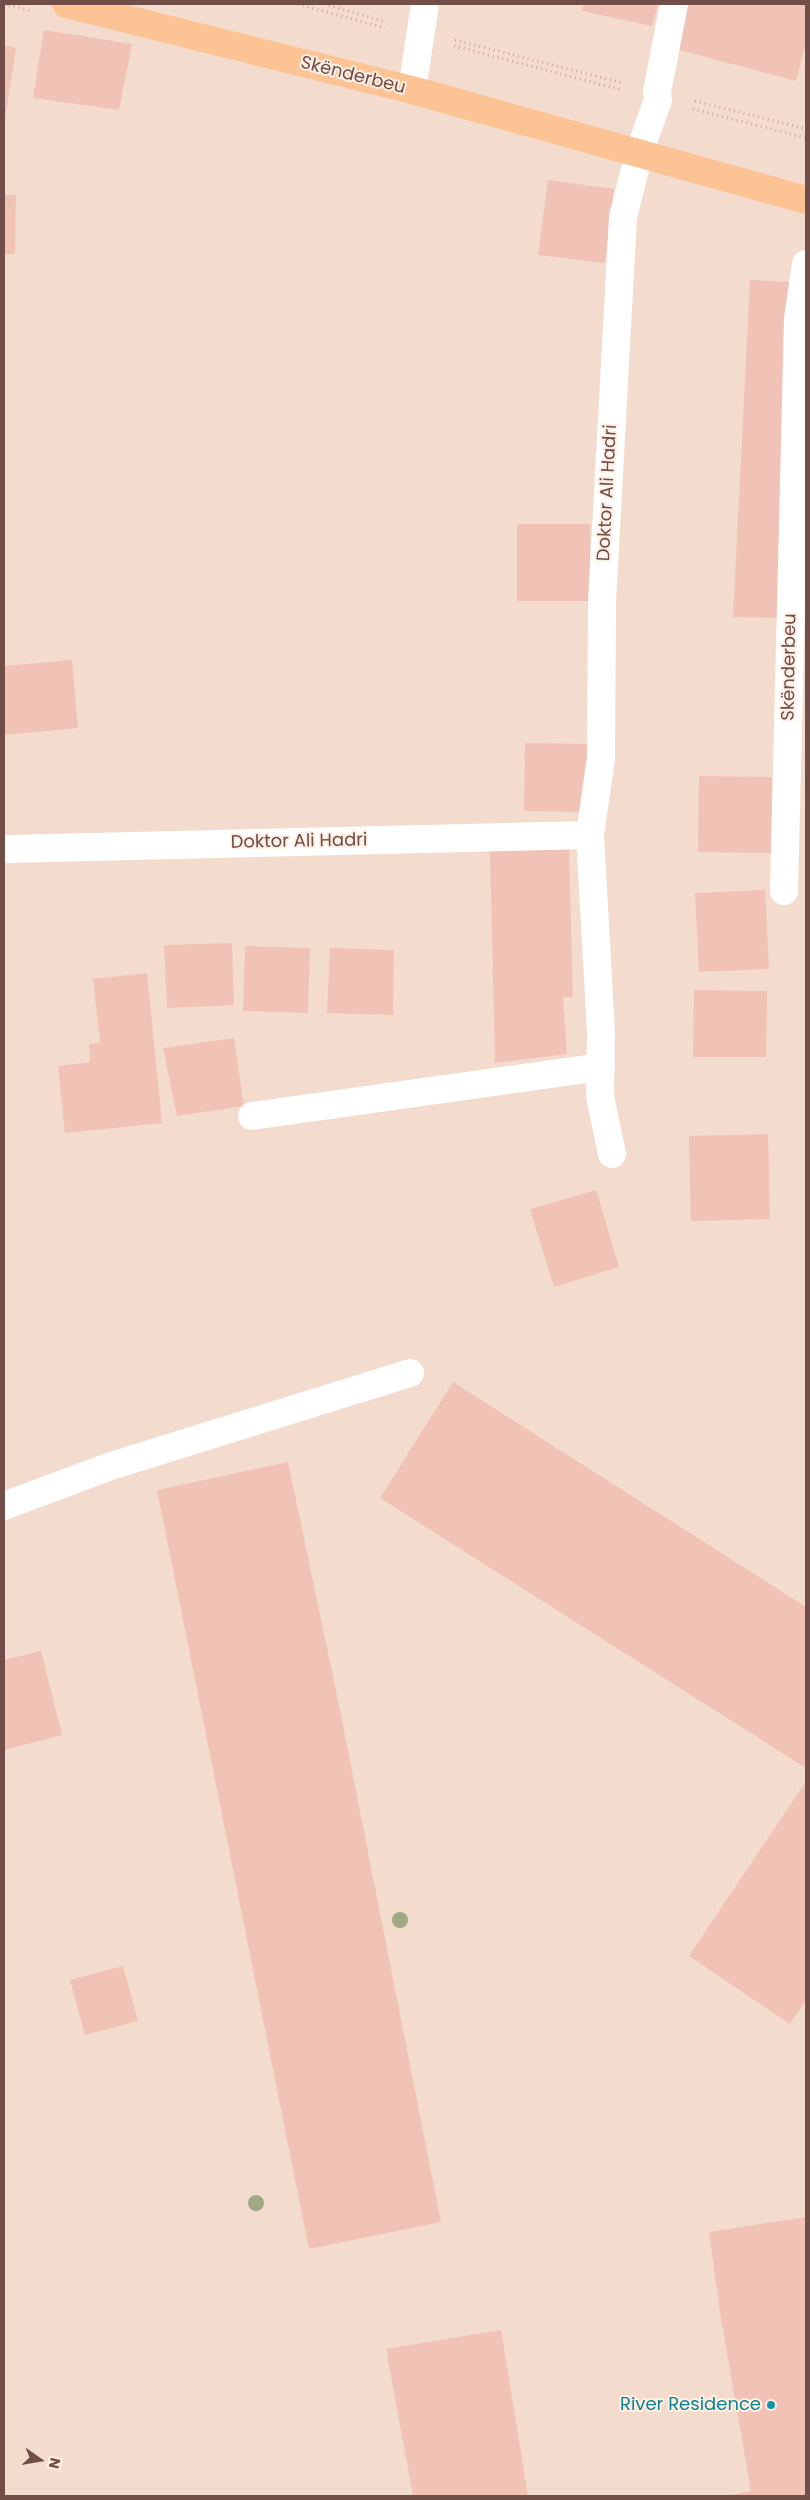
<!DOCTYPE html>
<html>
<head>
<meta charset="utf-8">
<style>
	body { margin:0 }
	#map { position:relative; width:810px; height:2500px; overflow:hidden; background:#fcebde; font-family:Poppins,sans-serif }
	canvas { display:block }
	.frame { position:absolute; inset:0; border:5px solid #714e47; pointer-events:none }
	.north { position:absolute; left:15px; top:2435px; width:50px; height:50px; -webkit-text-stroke:4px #ffefe4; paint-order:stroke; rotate:103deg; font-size:14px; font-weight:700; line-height:20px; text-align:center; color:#714e47 }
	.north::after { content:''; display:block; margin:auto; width:18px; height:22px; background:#714e47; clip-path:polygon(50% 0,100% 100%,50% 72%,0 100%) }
</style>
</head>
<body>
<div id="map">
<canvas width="810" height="2500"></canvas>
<div class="frame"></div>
<div class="north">N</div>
</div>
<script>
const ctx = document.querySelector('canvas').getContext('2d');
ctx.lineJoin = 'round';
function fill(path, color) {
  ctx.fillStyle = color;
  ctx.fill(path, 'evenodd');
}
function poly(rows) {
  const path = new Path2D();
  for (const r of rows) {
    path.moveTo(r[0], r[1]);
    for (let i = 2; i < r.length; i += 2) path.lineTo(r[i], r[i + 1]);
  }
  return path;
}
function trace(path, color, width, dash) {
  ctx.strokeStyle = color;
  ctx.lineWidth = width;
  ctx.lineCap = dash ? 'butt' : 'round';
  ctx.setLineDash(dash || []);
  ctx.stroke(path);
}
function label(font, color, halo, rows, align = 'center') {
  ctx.font = font + ' Poppins,sans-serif';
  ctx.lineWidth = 4;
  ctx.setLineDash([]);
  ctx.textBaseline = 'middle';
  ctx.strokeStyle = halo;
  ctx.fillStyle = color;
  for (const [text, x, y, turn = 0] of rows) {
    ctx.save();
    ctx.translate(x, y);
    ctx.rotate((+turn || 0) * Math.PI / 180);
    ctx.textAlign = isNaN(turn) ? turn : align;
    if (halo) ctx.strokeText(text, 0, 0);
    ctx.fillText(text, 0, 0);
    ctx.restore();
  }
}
const residential = poly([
	[4,4,806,4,806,2496,4,2496]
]);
const building = poly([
	[584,4,658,4,652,26,582,11],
	[684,4,806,4,806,43,796,81,672,48],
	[44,30,132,44,119,110,33,98],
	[4,45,16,48,5,120,4,120],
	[548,180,614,189,605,263,538,255],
	[4,195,16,195,15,254,4,254],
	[750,280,793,282,777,618,733,617],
	[517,524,590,524,590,601,517,601],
	[72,660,78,728,4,735,4,666],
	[525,743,588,744,588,812,524,811],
	[699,776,772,777,771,853,698,852],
	[569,849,573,997,563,997,567,1054,495,1063,490,851],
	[765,890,769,969,699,972,695,893],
	[232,943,234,1005,167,1008,164,945],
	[245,946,310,948,308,1013,243,1011],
	[330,948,394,950,393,1015,327,1013],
	[147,973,162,1123,65,1133,58,1066,90,1062,89,1044,100,1043,93,979],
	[694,990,767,991,766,1057,693,1057],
	[234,1038,244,1106,177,1116,163,1048],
	[768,1134,770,1219,691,1221,689,1136],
	[596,1190,619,1267,554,1287,530,1209],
	[453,1382,806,1607,806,1768,380,1498],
	[288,1462,339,1705,441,2222,309,2249,157,1490],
	[41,1651,62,1735,4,1750,4,1660],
	[806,1781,806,2000,790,2024,689,1956],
	[123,1966,138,2021,85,2035,70,1980],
	[806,2217,806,2496,726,2496,751,2491,721,2319,709,2232],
	[501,2330,528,2496,413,2496,386,2349]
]);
const path = poly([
	[4,4,32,11],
	[298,4,385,28],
	[324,4,386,22],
	[455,40,623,83],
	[454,46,622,90],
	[695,101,806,129],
	[693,109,806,138]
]);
const minor = poly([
	[412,90,425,4],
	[8,849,590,835],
	[784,891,798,319,806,264],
	[252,1116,601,1067],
	[612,1154,600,1096,601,1032,590,835,601,758,602,602,623,217,639,153,658,100,657,92,674,4],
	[4,1506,111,1466,410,1373]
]);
const major = poly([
	[66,4,412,90,806,200]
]);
const trees = [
	[400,1920],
	[256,2203]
];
const markers = [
	[771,2405,5,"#0f9aa8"]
];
const streetNames = [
	["Skënderbeu",353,76,14],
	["Doktor Ali Hadri",608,493,-87],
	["Skënderbeu",790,667,-89],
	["Doktor Ali Hadri",299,842,-1]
];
const cultureNames = [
	["River Residence",761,2405]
];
fill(residential, '#f3dbcd');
fill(building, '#f1c3b6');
trace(path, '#d5a69a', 3, [1, 4]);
trace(minor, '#fff', 28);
trace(major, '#fcc395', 28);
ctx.fillStyle = '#a1a885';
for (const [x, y] of trees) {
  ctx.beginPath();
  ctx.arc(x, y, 8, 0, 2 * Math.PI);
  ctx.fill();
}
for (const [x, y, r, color] of markers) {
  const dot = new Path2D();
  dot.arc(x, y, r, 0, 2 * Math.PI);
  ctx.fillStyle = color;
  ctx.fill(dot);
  trace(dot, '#ffefe4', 2);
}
label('18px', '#714e47', '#ffefe4', streetNames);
label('18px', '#0d838f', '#ffefe4', cultureNames, 'right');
</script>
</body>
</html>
